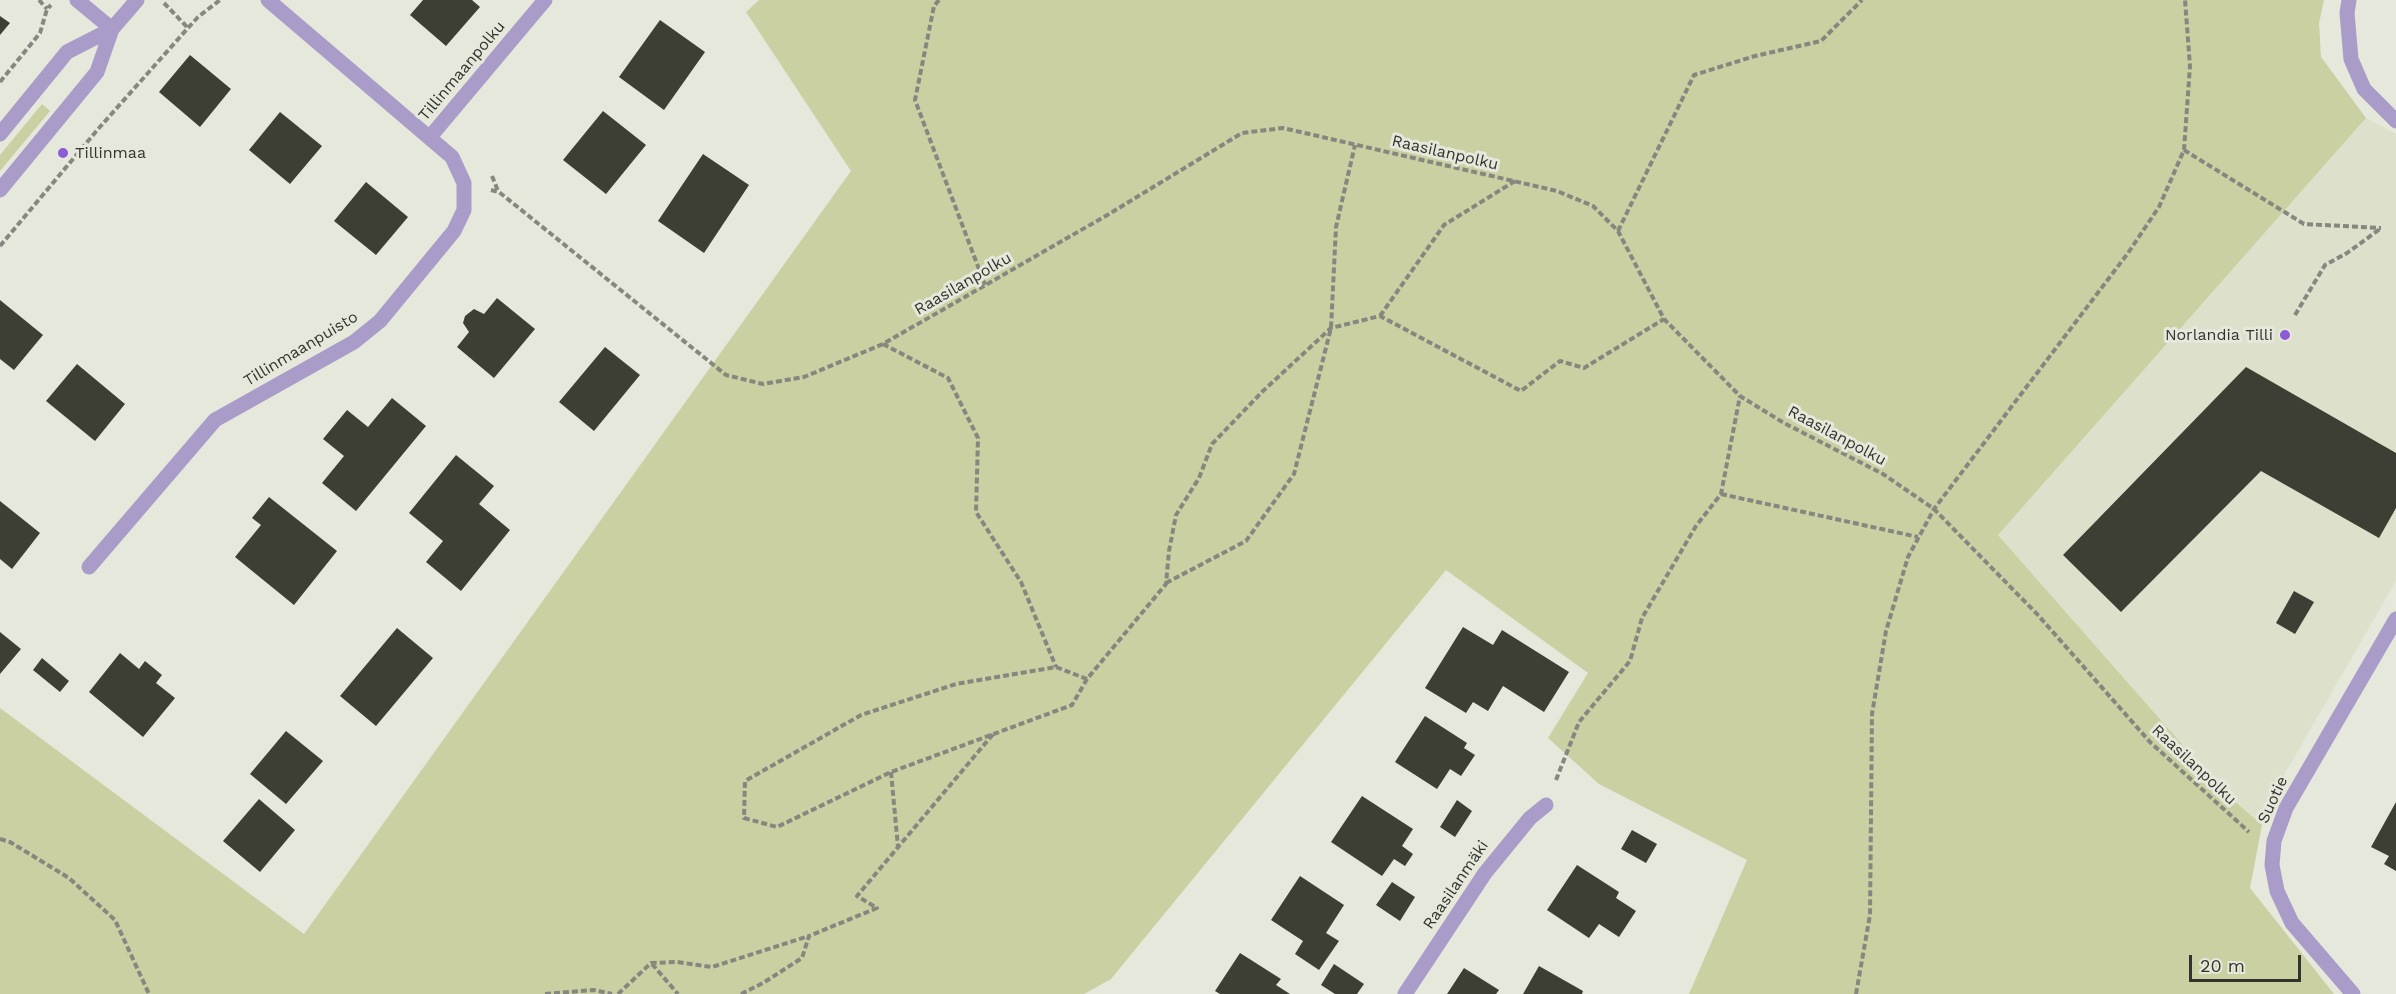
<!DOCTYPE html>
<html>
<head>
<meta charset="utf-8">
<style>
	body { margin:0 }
	#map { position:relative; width:2396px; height:994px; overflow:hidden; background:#e6e8db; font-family:"Work Sans",sans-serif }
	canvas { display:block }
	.scale { position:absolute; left:2189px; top:955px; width:112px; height:27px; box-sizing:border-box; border:3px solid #34342f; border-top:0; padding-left:8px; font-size:18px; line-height:21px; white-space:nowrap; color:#34342f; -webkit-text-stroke:4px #e6e8db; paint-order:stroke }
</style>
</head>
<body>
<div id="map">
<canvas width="2396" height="994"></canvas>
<div class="scale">20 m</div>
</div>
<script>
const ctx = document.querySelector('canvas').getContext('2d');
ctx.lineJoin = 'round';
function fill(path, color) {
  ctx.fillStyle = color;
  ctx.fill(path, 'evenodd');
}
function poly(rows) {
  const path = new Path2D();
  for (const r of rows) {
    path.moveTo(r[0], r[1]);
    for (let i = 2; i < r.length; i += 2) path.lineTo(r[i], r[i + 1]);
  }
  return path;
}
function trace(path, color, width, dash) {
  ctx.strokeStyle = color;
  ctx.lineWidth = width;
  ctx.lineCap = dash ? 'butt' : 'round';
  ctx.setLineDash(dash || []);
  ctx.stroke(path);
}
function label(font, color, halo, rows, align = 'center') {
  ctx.font = font + ' "Work Sans",sans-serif';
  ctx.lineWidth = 6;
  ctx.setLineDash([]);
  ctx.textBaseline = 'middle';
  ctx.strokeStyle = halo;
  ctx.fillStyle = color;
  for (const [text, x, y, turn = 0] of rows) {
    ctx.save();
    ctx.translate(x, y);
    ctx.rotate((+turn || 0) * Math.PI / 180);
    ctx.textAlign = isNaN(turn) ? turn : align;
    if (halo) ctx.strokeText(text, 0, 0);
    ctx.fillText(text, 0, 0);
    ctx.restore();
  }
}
const built = poly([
	[2366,118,2396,134,2396,581,2276,789,2262,825,2224,792,1998,535]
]);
const green = poly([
	[759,0,2324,0,2319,23,2321,57,2366,118,1998,535,2224,792,2262,825,2250,888,2334,994,1689,994,1747,860,1599,784,1548,738,1588,673,1446,570,1111,979,1084,994,0,994,0,708,304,934,851,171,746,12],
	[42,104,50,111,0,171,0,155]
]);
const building = poly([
	[423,0,472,0,480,7,446,46,410,15],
	[0,16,10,23,0,35],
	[660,20,705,52,664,110,619,77],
	[190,55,231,89,200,127,159,92],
	[603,111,646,145,606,194,563,160],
	[280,112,322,146,290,184,249,150],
	[703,154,749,185,704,253,658,221],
	[366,182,408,217,376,255,334,221],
	[497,298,535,329,494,378,457,347,469,332,463,323,465,316,474,309,484,314],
	[0,300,43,335,14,370,0,359],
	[605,347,640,375,594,431,559,402],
	[77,364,125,404,95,441,46,401],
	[2246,367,2396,453,2396,508,2379,538,2261,471,2121,612,2063,555],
	[392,398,426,426,356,511,322,483,344,456,323,439,347,410,368,427],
	[456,455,494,486,479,504,510,530,461,591,426,562,443,541,409,513],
	[269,497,337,551,294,605,235,557,261,525,252,518],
	[0,501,40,533,12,569,0,559],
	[2294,591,2314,602,2295,634,2276,623],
	[1463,627,1493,645,1502,630,1569,672,1544,712,1503,686,1488,711,1473,702,1466,713,1425,688],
	[397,628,433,658,376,726,340,696],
	[0,632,21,649,0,674],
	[120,653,139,669,145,661,162,675,156,683,175,698,143,737,89,692],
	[42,658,69,681,60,692,33,670],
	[1425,716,1467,743,1464,748,1475,755,1461,776,1450,769,1437,789,1395,762],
	[286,731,323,761,286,804,250,774],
	[1362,796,1413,829,1402,846,1413,854,1405,866,1394,859,1382,876,1331,842],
	[259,799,295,830,260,872,223,841],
	[1457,800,1472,811,1455,837,1440,827],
	[2396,802,2396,871,2384,864,2389,856,2371,847],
	[1632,830,1657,844,1646,863,1621,849],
	[1577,865,1619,892,1616,898,1636,911,1619,937,1599,924,1589,938,1547,910],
	[1300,876,1344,905,1326,933,1339,941,1319,970,1295,954,1303,941,1271,920],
	[1392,882,1415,897,1400,921,1376,905],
	[1240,953,1281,979,1276,985,1290,994,1220,994,1215,991],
	[1334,964,1364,984,1357,994,1335,994,1321,985],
	[1539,966,1583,991,1582,994,1523,994],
	[1464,968,1499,990,1496,994,1447,994]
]);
const path = poly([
	[39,0,47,9],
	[939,0,934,6,915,100,985,285],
	[164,3,188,28],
	[0,82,40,33,47,9,51,5],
	[2184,150,2304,224,2381,228],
	[492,176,498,191],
	[491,190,499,192,726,375,763,384,804,377,883,344,1109,214,1242,133,1283,128,1557,191,1593,206,1618,231,1664,319,1740,396,1784,423,1883,474,1934,509,2037,614,2150,742,2249,832],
	[1618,231,1694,75,1755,56,1821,41,1862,0],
	[0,246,99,128,188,28,198,17,220,0],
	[2295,315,2325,265,2347,253,2380,229],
	[1380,316,1444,225,1515,181],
	[883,344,948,378,978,438,976,512,1021,582,1056,667],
	[1721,494,1918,537],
	[1166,583,1246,541,1294,474,1331,328,1336,227,1355,145],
	[1087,679,1056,667,956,684,861,715,745,781,744,818,777,827,891,772,1072,705,1087,679,1166,584,1169,551,1176,515,1199,478,1212,444,1263,391,1331,328,1380,316,1521,391,1560,361,1584,368,1664,319],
	[891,772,898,847],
	[1556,780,1579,722,1630,661,1642,618,1696,526,1721,494,1740,396],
	[0,839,10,842,69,878,115,920,149,994],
	[652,964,678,994],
	[545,994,594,990,612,994],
	[618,994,651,963,677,962,712,967,809,936],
	[741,994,763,983,802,958,809,936,877,908,857,896,994,733],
	[1856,994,1870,915,1872,714,1886,631,1908,557,1934,509,2128,253,2159,207,2184,150,2190,66,2185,0]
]);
const minor = poly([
	[77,0,112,29],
	[2349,0,2347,13,2351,59,2364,89,2396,121],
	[430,137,545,0],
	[89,567,215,420,354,342,380,321,454,231,464,210,464,183,452,157,268,0],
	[1405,994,1485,873,1530,818,1546,805],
	[2353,994,2292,923,2277,891,2272,865,2274,841,2286,808,2396,619]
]);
const tertiary = poly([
	[0,134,67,52,112,29],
	[0,190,97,72,112,29,137,0]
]);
const markers = [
	[63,153,6,"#8b5cd6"],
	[2285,335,6,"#8b5cd6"]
];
const streetNames = [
	["Tillinmaanpolku",462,71,-50],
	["Raasilanpolku",1445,153,13],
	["Raasilanpolku",963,284,-30],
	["Tillinmaanpuisto",301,349,-31],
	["Raasilanpolku",1837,436,28],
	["Raasilanpolku",2194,765,43],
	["Suotie",2273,800,-65],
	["Raasilanmäki",1456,885,-56]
];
const poiNames = [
	["Tillinmaa",75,153],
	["Norlandia Tilli",2273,335,"right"]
];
fill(built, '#dde0cb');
fill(green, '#cad0a2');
fill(building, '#3d3f34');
trace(path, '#86877f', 4, [6, 3]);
trace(minor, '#aa9cc9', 15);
trace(tertiary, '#aa9cc9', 15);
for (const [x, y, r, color] of markers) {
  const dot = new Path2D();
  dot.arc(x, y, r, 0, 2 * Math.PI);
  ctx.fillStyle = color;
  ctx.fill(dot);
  trace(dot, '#e6e8db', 2);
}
label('16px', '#34342f', '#e6e8db', streetNames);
label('16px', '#34342f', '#e6e8db', poiNames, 'left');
</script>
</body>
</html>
